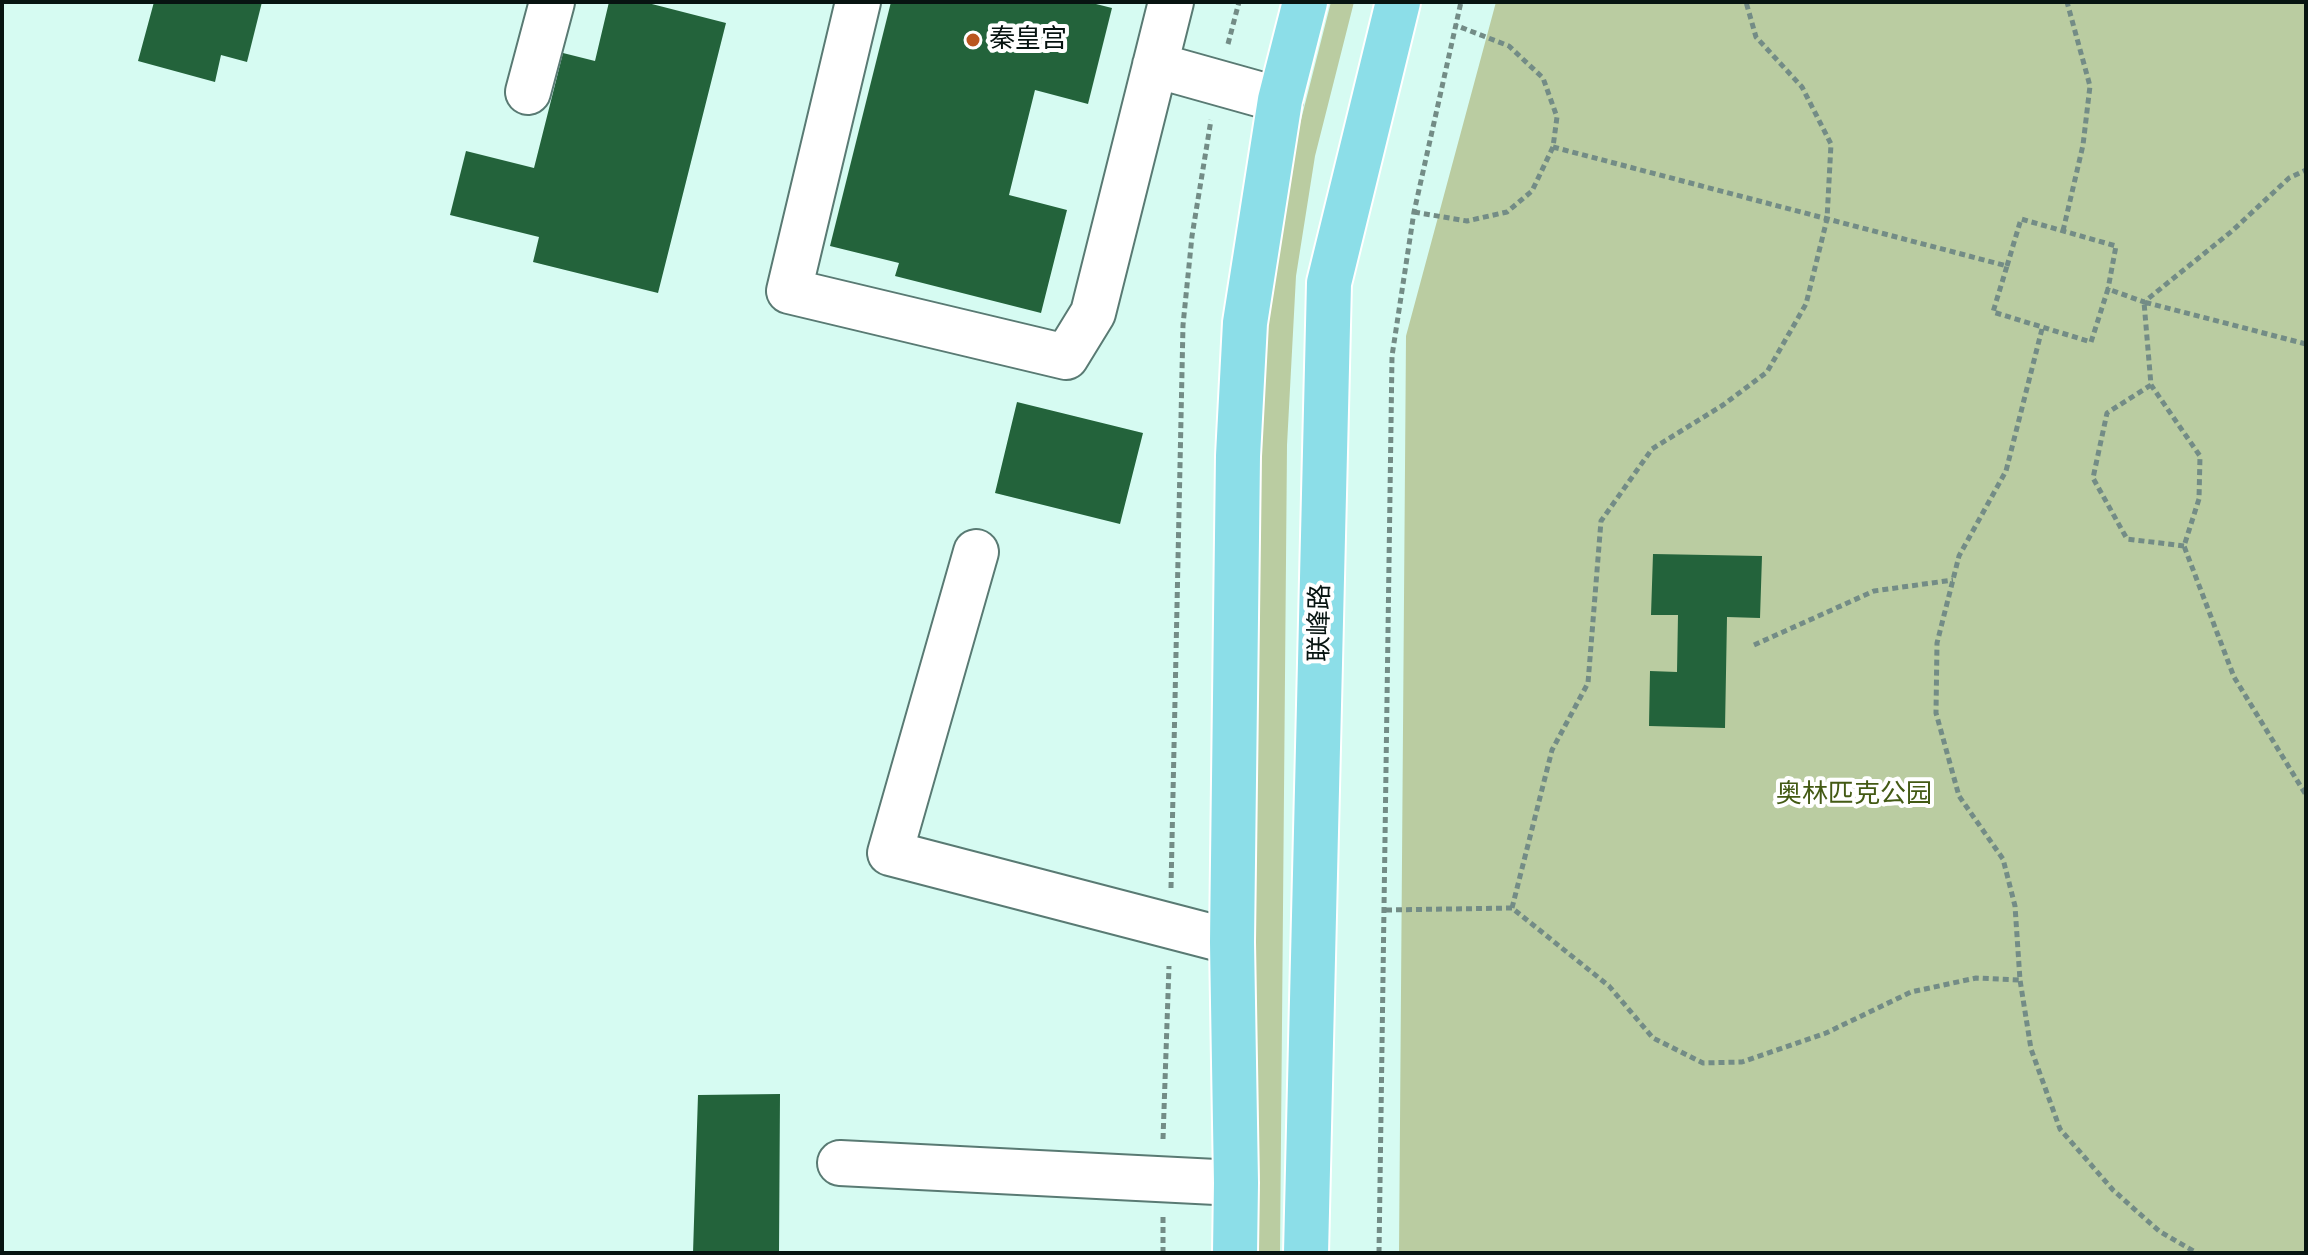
<!DOCTYPE html>
<html>
<head>
<meta charset="utf-8">
<style>
	body { margin:0 }
	#map { position:relative; width:2308px; height:1255px; overflow:hidden; background:#d6fbf2; font-family:"Varela Round",sans-serif }
	canvas { display:block }
	.frame { position:absolute; inset:0; border:4px solid #071411; pointer-events:none }
</style>
</head>
<body>
<div id="map">
<canvas width="2308" height="1255"></canvas>
<div class="frame"></div>
</div>
<script>
const ctx = document.querySelector('canvas').getContext('2d');
ctx.lineJoin = 'round';
function fill(path, color) {
  ctx.fillStyle = color;
  ctx.fill(path, 'evenodd');
}
function poly(rows) {
  const path = new Path2D();
  for (const r of rows) {
    path.moveTo(r[0], r[1]);
    for (let i = 2; i < r.length; i += 2) path.lineTo(r[i], r[i + 1]);
  }
  return path;
}
function trace(path, color, width, dash) {
  ctx.strokeStyle = color;
  ctx.lineWidth = width;
  ctx.lineCap = dash ? 'butt' : 'round';
  ctx.setLineDash(dash || []);
  ctx.stroke(path);
}
function label(font, color, halo, rows, align = 'center') {
  ctx.font = font + ' "Varela Round","Noto Sans SC",sans-serif';
  ctx.lineWidth = 8;
  ctx.setLineDash([]);
  ctx.textBaseline = 'middle';
  ctx.strokeStyle = halo;
  ctx.fillStyle = color;
  for (const [text, x, y, turn = 0] of rows) {
    ctx.save();
    ctx.translate(x, y);
    ctx.rotate((+turn || 0) * Math.PI / 180);
    ctx.textAlign = isNaN(turn) ? turn : align;
    if (halo) ctx.strokeText(text, 0, 0);
    ctx.fillText(text, 0, 0);
    ctx.restore();
  }
}
const green = poly([
	[1331,2,1354,2,1315,156,1296,276,1287,445,1280,1253,1252,1253,1258,443,1269,282,1290,163],
	[1496,2,2306,2,2306,1253,1399,1253,1406,336]
]);
const building = poly([
	[154,2,262,2,247,62,221,55,215,82,138,61],
	[609,2,644,2,726,23,658,293,533,262,539,237,450,215,466,151,534,168,563,53,595,61],
	[891,2,1088,2,1112,8,1088,104,1035,90,1009,195,1067,210,1041,313,895,276,899,263,830,246],
	[1017,402,1143,433,1120,524,995,493],
	[1653,554,1762,556,1760,618,1727,617,1725,728,1649,726,1650,671,1677,672,1678,615,1651,615],
	[780,1094,779,1253,693,1253,698,1095]
]);
const path = poly([
	[1228,44,1239,2],
	[1553,147,2007,266,1993,312,2091,342,2108,289,2144,302,2232,231,2289,178,2306,170],
	[1414,212,1467,221,1507,212,1532,191,1553,147,1557,117,1543,78,1509,46,1455,25],
	[2063,231,2083,145,2090,86,2067,2],
	[2007,266,2021,219,2116,246,2108,289],
	[2042,329,2006,471,1959,556,1937,643,1936,713,1959,796,2003,859,2015,906,2020,980,2031,1049,2060,1129,2113,1190,2159,1231,2197,1253],
	[2306,344,2144,302,2151,385,2200,456,2199,499,2184,546,2234,677,2306,795],
	[2151,385,2107,413,2093,478,2127,539,2184,546],
	[1754,645,1874,591,1953,580],
	[1171,888,1183,325,1192,236,1211,120],
	[1512,908,1552,750,1588,683,1601,521,1652,449,1723,405,1767,372,1806,304,1827,219,1831,144,1802,87,1756,37,1746,2],
	[1386,910,1512,908,1609,986,1653,1038,1703,1063,1742,1062,1826,1033,1911,992,1976,978,2019,980],
	[1163,1139,1169,966],
	[1163,1217,1163,1253],
	[1379,1253,1392,356,1414,212,1461,2]
]);
const minor = poly([
	[858,2,789,291,1066,357,1093,313,1171,2],
	[1155,65,1280,100],
	[528,92,552,2],
	[976,552,890,853,1232,942],
	[840,1163,1236,1183]
]);
const major = poly([
	[1235,1253,1236,1183,1232,942,1238,456,1245,323,1280,100,1305,2],
	[1306,1253,1329,283,1398,2]
]);
const markers = [
	[973,40,8,"#ba561f"]
];
const poiNames = [
	["秦皇宫",989,40]
];
const streetNames = [
	["联峰路",1321,623,-89]
];
const parkNames = [
	["奥林匹克公园",1854,795]
];
fill(green, '#bacca1');
fill(building, '#23633b');
trace(minor, '#597a73', 48);
trace(major, '#fff', 48);
trace(path, '#738c86', 5, [6, 4]);
trace(minor, '#fff', 44);
trace(major, '#8cdee8', 44);
for (const [x, y, r, color] of markers) {
  const dot = new Path2D();
  dot.arc(x, y, r, 0, 2 * Math.PI);
  ctx.fillStyle = color;
  ctx.fill(dot);
  trace(dot, '#fff', 3);
}
label('26px', '#071411', '#fff', poiNames, 'left');
label('26px', '#071411', '#fff', streetNames);
label('26px', '#435a14', '#fff', parkNames);
</script>
</body>
</html>
